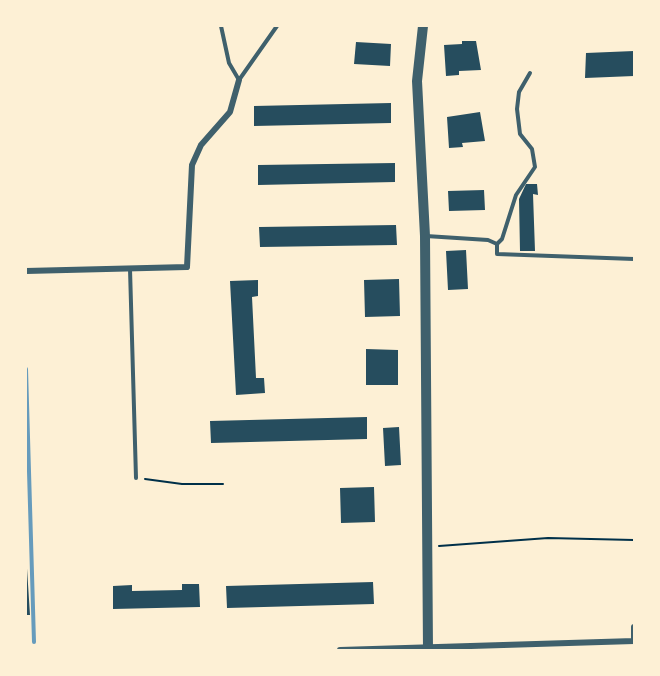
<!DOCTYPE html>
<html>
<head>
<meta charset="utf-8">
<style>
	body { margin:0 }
	#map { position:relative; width:660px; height:676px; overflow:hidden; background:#fdf0d5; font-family:Inter,sans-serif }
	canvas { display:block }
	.frame { position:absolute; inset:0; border:27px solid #fdf0d5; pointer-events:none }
</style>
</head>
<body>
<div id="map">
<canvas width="660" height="676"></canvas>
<div class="frame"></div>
</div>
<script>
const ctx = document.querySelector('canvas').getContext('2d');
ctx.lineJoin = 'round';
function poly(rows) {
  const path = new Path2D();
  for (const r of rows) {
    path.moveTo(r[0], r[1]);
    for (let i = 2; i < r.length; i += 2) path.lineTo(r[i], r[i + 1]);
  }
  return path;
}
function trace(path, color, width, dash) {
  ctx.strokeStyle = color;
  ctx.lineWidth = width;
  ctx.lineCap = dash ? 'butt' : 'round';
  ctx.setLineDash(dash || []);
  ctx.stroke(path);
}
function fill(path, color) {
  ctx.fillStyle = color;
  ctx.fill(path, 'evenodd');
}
const stream = poly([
	[26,369,34,642]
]);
const building = poly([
	[462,41,476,41,481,70,459,71,459,75,446,76,444,45,462,44],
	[356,42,391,44,390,66,354,64],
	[634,51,634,76,585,78,586,53],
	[391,103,391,123,254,126,254,106],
	[480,112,485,141,462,143,463,147,449,148,447,117],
	[395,163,395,182,258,185,258,165],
	[526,184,537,184,538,195,533,194,535,251,520,251,519,199],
	[484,190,485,210,449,211,448,191],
	[396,225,397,245,260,247,259,227],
	[466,250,468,289,448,290,446,251],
	[399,279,400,316,365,317,364,280],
	[258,280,258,296,252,297,256,378,264,378,265,393,236,395,230,281],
	[366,349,398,350,398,385,366,385],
	[367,417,367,439,211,443,210,421],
	[399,427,401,465,385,466,383,428],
	[374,487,375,522,341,523,340,488],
	[26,553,30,615,26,615],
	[373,582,374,604,227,608,226,586],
	[182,584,199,584,200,607,113,609,113,586,132,585,132,591,182,590]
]);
const path = poly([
	[145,479,182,484,223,484],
	[439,546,548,538,634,540]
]);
const service = poly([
	[221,26,229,63,239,80,277,26],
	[426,236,488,240,497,244,497,254,634,259],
	[497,244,502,239,516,195,535,167,532,149,520,134,517,109,519,92,530,73],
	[130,269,136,478]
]);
const minor = poly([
	[26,271,187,267,192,165,201,145,230,112,239,80],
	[634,641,634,627],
	[340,650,634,641]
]);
const tertiary = poly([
	[423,26,417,81,425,236,428,650]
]);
trace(stream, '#669bbc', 4);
fill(building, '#264d5e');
trace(path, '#003049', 2);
trace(service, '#3f606c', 4);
trace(minor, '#3f606c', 6);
trace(tertiary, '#3f606c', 10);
</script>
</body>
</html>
